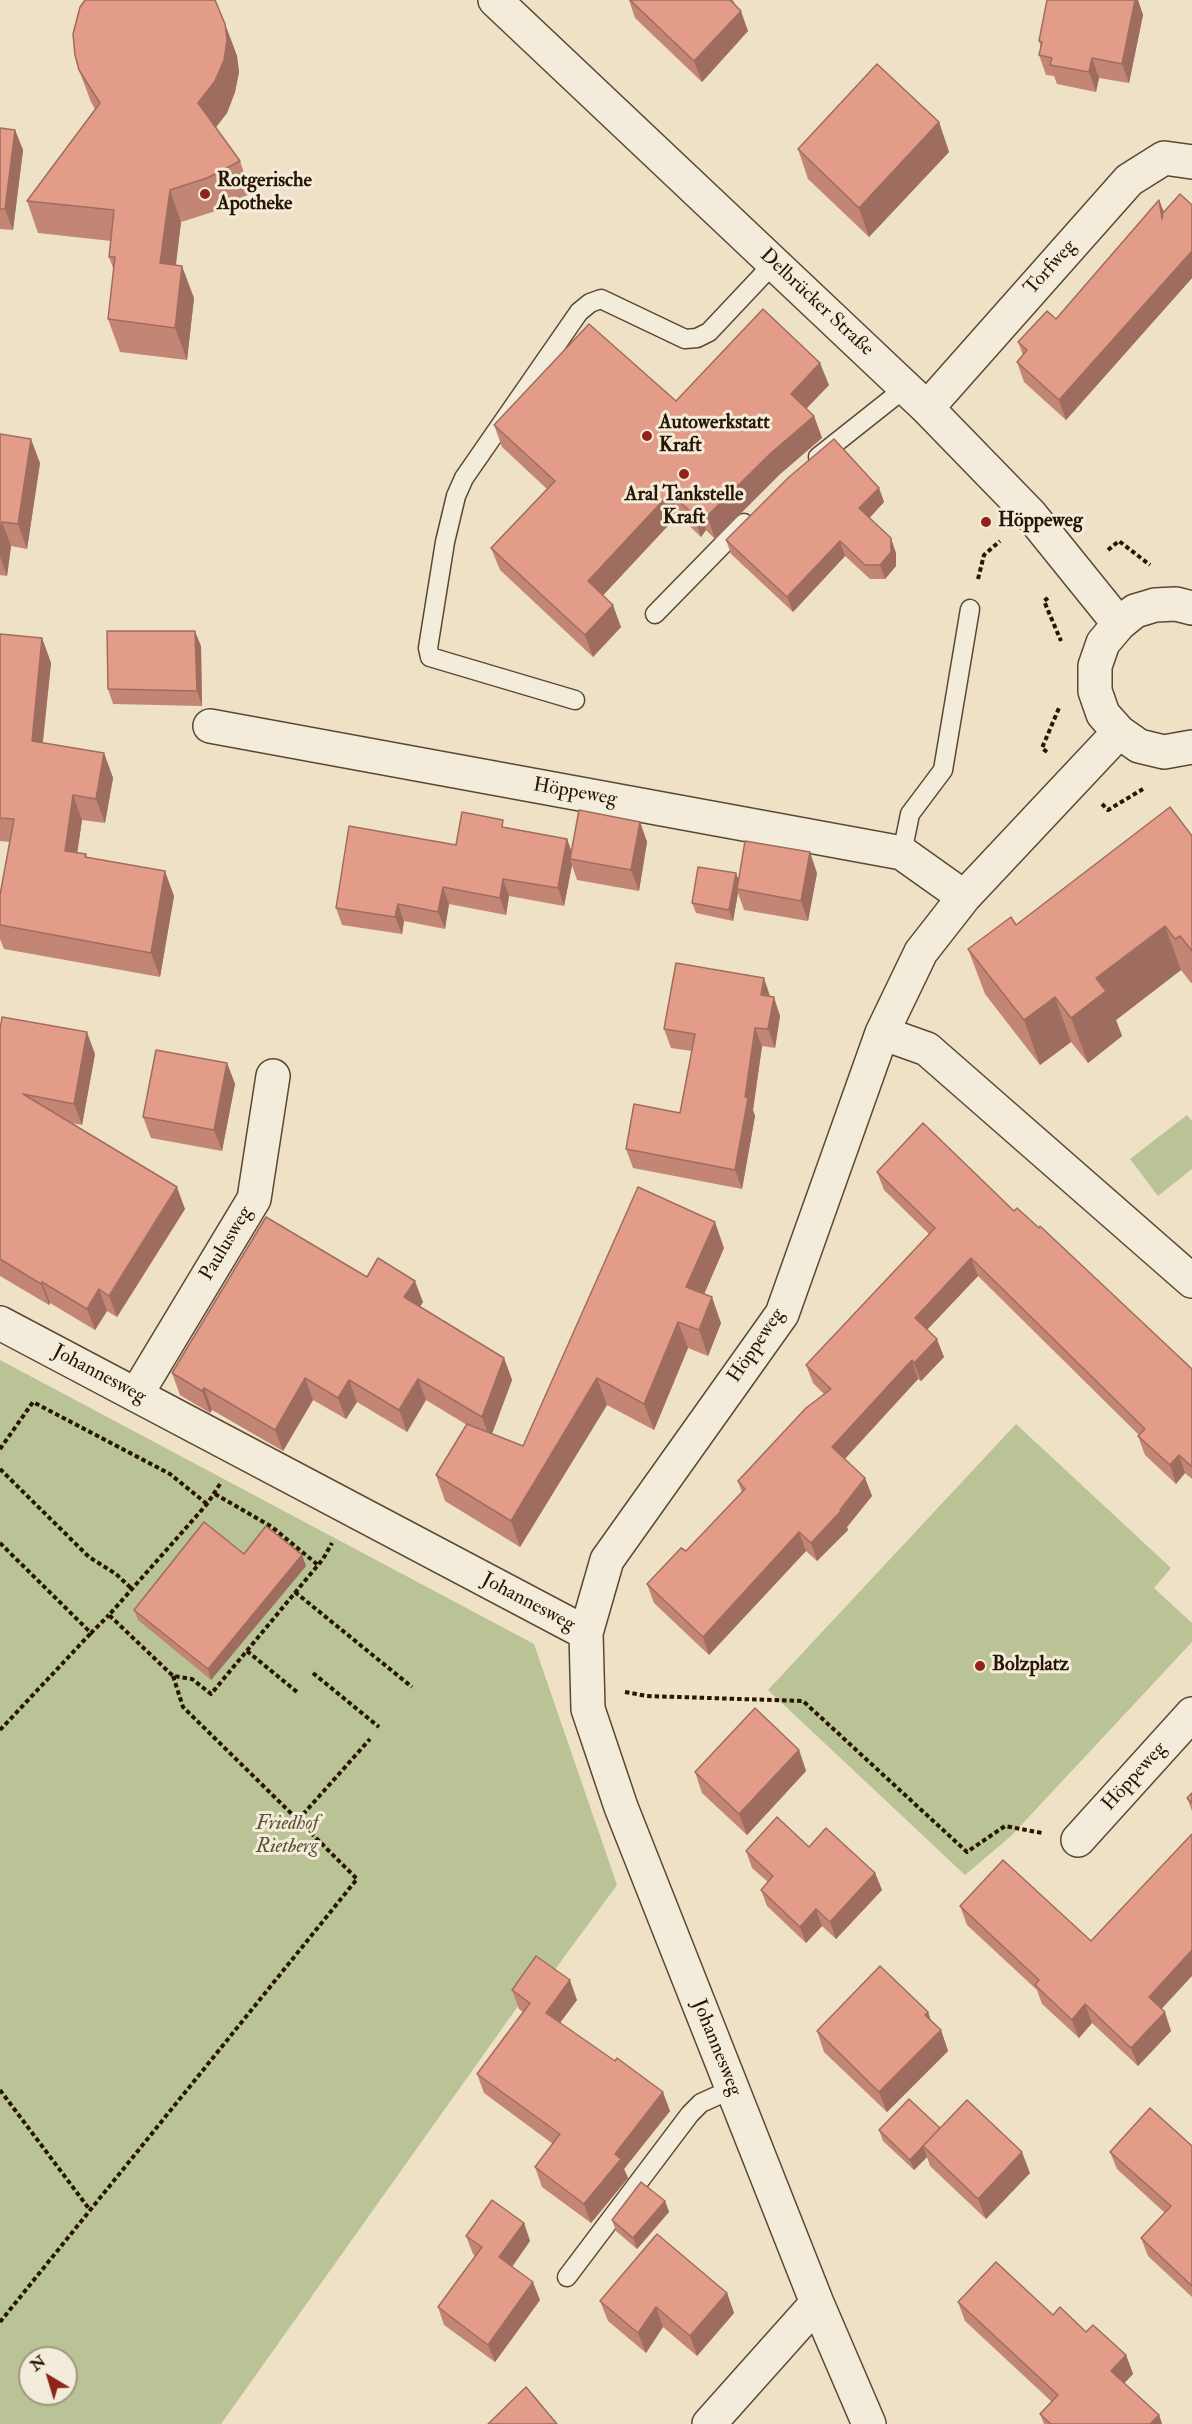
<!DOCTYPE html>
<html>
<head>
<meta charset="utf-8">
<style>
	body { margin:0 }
	#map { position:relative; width:1192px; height:2424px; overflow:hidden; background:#eee1c6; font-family:"IM FELL Double Pica",serif }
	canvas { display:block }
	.north { position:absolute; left:18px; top:2346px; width:60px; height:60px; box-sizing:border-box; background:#f4ecda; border:2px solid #a29684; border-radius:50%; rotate:322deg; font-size:16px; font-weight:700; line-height:24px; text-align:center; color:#281503 }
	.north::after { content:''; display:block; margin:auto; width:21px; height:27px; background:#8f2418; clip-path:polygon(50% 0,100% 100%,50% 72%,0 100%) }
</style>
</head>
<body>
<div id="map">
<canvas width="1192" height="2424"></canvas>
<div class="north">N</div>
</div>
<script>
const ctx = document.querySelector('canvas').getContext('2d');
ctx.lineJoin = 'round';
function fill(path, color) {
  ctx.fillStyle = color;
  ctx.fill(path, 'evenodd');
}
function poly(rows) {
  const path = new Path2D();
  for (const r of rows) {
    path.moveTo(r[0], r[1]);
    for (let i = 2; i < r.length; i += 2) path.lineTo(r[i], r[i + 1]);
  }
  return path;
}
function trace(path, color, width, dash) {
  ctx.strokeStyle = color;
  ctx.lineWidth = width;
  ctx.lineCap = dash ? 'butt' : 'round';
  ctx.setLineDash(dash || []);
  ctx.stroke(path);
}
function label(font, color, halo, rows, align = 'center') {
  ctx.font = font + ' "IM FELL Double Pica",serif';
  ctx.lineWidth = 6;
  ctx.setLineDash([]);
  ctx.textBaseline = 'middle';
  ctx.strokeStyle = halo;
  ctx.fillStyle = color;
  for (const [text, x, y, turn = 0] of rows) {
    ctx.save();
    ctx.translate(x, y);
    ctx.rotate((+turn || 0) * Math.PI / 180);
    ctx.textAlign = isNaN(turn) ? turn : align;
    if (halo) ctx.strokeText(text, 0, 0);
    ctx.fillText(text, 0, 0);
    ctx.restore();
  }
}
const green = poly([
	[1187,1115,1192,1121,1192,1169,1158,1196,1130,1159],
	[0,1360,534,1644,617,1885,551,1975,543,1971,221,2424,0,2424],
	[30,2358,66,2358,66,2394,30,2394],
	[1016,1424,1171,1568,1154,1588,1192,1623,1192,1642,1011,1836,965,1875,768,1690]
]);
const path = poly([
	[1108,550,1119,541,1150,565],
	[978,579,984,555,1000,541],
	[1048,598,1044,601,1061,641],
	[1047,752,1042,748,1059,708],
	[1102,804,1108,810,1143,789],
	[0,1449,33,1402,170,1474,207,1504],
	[0,1469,89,1557,116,1574,133,1590],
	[220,1484,207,1504,109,1615,173,1676,192,1679,211,1694,323,1559,332,1543],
	[215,1494,272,1527,318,1565],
	[0,1543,91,1633,109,1615],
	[295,1592,412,1687],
	[247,1651,297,1692],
	[313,1673,379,1727],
	[173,1676,183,1707,298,1820],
	[625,1692,647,1696,803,1701,967,1852,1005,1826,1042,1833],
	[0,1730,91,1633],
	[0,2090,90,2210],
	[0,2322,357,1879,298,1820,370,1739]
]);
const service = poly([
	[818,457,905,388],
	[655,614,744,523],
	[575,700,430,657,428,648,445,542,456,496,464,478,579,312,590,303,601,299,685,339,697,338,709,332,774,263],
	[902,853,910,814,943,770,970,609],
	[567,2277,690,2114,701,2103,732,2089]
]);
const minor = poly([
	[495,0,927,408,1031,515,1119,624],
	[927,408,1129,180,1164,158,1192,162],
	[1192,608,1176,604,1155,605,1135,611,1119,624,1103,643,1095,666,1095,691,1103,714,1119,732,1139,746,1164,752,1192,747],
	[210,726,902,853,964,897],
	[882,1033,927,1049,1192,1281],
	[0,1323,586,1633],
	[136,1395,254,1199,273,1076],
	[1078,1840,1192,1714],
	[709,2424,817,2303],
	[869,2424,817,2303,621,1807,588,1709,586,1633,607,1560,782,1314,882,1033,921,952,964,897,1119,732]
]);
const wall = poly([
	[629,0,733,0,748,31,702,82,635,18],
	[1047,0,1138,0,1143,15,1129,83,1099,78,1096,92,1057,84,1054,76,1046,75,1039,55,1041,47,1039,41],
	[225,24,237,56,239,72,235,92,227,113,216,127,240,161,251,193,219,210,181,222,176,265,194,298,187,360,120,352,108,319,114,271,109,257,111,241,38,233,27,201,95,109,91,102,79,70],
	[939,122,949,152,869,237,808,179,798,149],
	[0,128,15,130,23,150,13,230,0,229],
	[1159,200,1164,212,1192,205,1192,278,1066,420,1024,382,1017,362,1023,355,1018,342,1056,319],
	[829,385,806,409,814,416,822,438,779,475,715,539,706,530,701,537,678,515,603,595,621,627,593,657,500,570,491,548,547,489,502,447,494,425,676,401],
	[0,434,40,463,27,549,11,546,7,576,0,575],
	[879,488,884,502,869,518,896,553,896,566,885,579,870,579,845,556,793,612,731,554,726,540],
	[0,634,42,638,51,663,43,743,104,753,113,778,105,823,82,820,77,853,86,854,87,857,174,896,160,977,4,949,0,939,0,895,10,842,0,841],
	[201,646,202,706,113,704,108,689],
	[640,822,647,842,639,891,577,880,572,865,564,906,509,896,506,915,449,904,445,929,404,921,402,934,342,925,336,908,456,845,506,827,567,839,571,850],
	[1192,836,1192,983,1191,983,1181,970,1116,1020,1122,1036,1088,1063,1071,1042,1040,1065,985,994,968,949],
	[736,873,738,880,817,873,808,921,744,910,738,893,733,921,696,913,692,903],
	[770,996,780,1016,775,1048,762,1046,753,1110,755,1116,742,1189,633,1168,626,1149,680,1113,692,1051,671,1048,664,1029],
	[0,1030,95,1054,82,1125,71,1123,185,1209,117,1317,107,1311,95,1330,50,1303,49,1305,0,1276],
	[227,1063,235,1084,222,1151,151,1138,143,1117],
	[877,1172,1014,1211,1192,1369,1192,1479,1185,1473,1176,1484,1145,1455,1138,1436,1139,1435,978,1276,927,1330,944,1357,921,1381,918,1379,845,1459,865,1478,872,1496,847,1527,848,1530,817,1561,806,1551,709,1655,654,1603,647,1584,686,1551,742,1493,738,1481,824,1394,813,1383,806,1365,929,1234,884,1190],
	[724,1248,704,1294,721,1323,708,1356,688,1348,654,1430,607,1405,520,1547,445,1501,436,1475,467,1425,426,1400,407,1432,357,1402,346,1419,313,1400,283,1451,212,1410,210,1413,180,1395,172,1373,367,1277,423,1302,420,1307,504,1358,512,1380,492,1434,523,1446],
	[302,1555,306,1566,211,1680,138,1620,134,1610],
	[799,1750,806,1771,747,1835,702,1793,695,1772],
	[1192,1793,1192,1811,1187,1798],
	[809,1847,875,1873,882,1890,836,1939,822,1926,806,1943,767,1906,761,1890,768,1882,752,1868,746,1851],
	[960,1906,1162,2009,1171,2031,1138,2066,1092,2023,1079,2038,1042,2004,1037,1990,967,1925],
	[512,1990,577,2000,560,2023,670,2111,624,2169,628,2178,591,2223,542,2187,535,2167,553,2144,484,2093,477,2074,523,2012,519,2009],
	[928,2012,931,2021,941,2030,948,2051,887,2112,824,2052,817,2031],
	[940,2128,1030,2173,986,2219,930,2166,927,2157,914,2170,883,2141,879,2130],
	[1192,2146,1192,2297,1148,2256,1141,2238,1165,2213,1117,2169,1110,2152],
	[665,2201,669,2212,637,2249,616,2231,612,2220],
	[524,2223,530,2241,512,2267,540,2300,495,2362,444,2325,438,2307,475,2256,473,2254,466,2236],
	[727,2293,734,2313,697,2356,663,2327,646,2353,608,2321,600,2301],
	[958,2302,1053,2315,1086,2332,1126,2355,1133,2374,1124,2383,1159,2415,1162,2424,1044,2424,1040,2414,1052,2402,965,2321]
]);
const shadedWall = poly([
	[1135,0,1138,0,1143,15,1129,83,1122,64],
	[741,11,748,31,702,82,694,61],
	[225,24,237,56,239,72,235,92,227,113,210,135,198,103],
	[1092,58,1099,78,1096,92,1089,72],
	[939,122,949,152,869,237,859,208],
	[15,130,23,150,13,230,5,209],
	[170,190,181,222,172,295,160,263],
	[1159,200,1167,220,1162,219],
	[1192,251,1192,278,1066,420,1059,400],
	[182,266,194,298,187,360,175,328],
	[820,363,829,385,799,416,791,394],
	[814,416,822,438,779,475,715,539,707,516,771,453],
	[31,439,40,463,27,549,18,524],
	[879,488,884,502,865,523,859,508],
	[670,493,678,515,596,603,588,581],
	[698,508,706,530,701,537,693,514],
	[2,522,11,546,7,576,0,557,0,538],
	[891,538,896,553,896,566,885,579,880,565],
	[840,541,845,556,793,612,787,597],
	[613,605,621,627,593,657,585,635],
	[195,631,201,646,202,706,197,691],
	[42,638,51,663,40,766,32,741],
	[104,753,113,778,105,823,96,799],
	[73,795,82,820,74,875,65,851],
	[640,822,647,842,639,891,631,870],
	[567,839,573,856,570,859,572,865,564,906,558,888],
	[810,852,817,873,808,921,801,901],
	[165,871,174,896,160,977,151,953],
	[736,873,740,884,737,889,738,893,733,921,729,910],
	[503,879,509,896,506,915,500,898],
	[443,887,449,904,445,929,438,912],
	[398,904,404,921,402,934,395,917],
	[1165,926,1181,970,1116,1020,1122,1036,1088,1063,1071,1018,1096,978],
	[764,978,770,996,761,995],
	[774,997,780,1016,775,1048,768,1029],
	[1055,997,1071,1042,1040,1065,1024,1020],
	[755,1028,762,1046,753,1110,755,1116,742,1189,735,1170],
	[87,1032,95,1054,82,1125,74,1104],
	[227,1063,235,1084,222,1151,214,1130],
	[177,1187,185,1209,117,1317,109,1296],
	[715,1222,724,1248,696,1313,686,1287],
	[971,1258,978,1276,921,1336,915,1318],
	[415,1281,423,1302,412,1319,404,1297],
	[42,1282,50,1303,49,1305,41,1284],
	[99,1289,107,1311,95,1330,87,1309],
	[712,1297,721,1323,708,1356,699,1330],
	[678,1322,688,1348,654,1430,644,1404],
	[937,1339,944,1357,921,1381,914,1363],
	[504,1358,512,1380,490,1439,482,1417],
	[912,1360,918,1379,839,1465,832,1447],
	[305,1378,313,1400,283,1451,275,1430],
	[597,1378,607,1405,520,1547,511,1521],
	[418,1379,426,1400,407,1432,399,1410],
	[349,1380,357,1402,346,1419,338,1398],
	[204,1388,212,1410,210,1413,202,1391],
	[1179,1455,1185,1473,1176,1484,1170,1465],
	[865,1478,872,1496,847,1527,848,1530,817,1561,811,1543,840,1510],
	[799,1532,806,1551,709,1655,703,1637],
	[302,1555,306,1566,211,1680,208,1669],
	[799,1750,806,1771,747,1835,739,1814],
	[875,1873,882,1890,836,1939,830,1922],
	[816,1909,822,1926,806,1943,800,1927],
	[1192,1950,1192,1976,1155,2016,1149,1997],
	[570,1980,577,2000,553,2032,546,2013],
	[1085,2004,1092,2023,1079,2038,1072,2020],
	[928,2012,935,2033,925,2015],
	[1165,2012,1171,2031,1138,2066,1131,2048],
	[941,2030,948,2051,887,2112,879,2092],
	[663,2092,670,2111,624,2169,628,2178,591,2223,584,2204,615,2154],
	[923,2146,927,2157,914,2170,910,2160],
	[1022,2152,1030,2173,986,2219,978,2199],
	[665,2201,669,2212,637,2249,633,2238],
	[524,2223,530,2241,506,2275,499,2257],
	[533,2282,540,2300,495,2362,488,2345],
	[727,2293,734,2313,697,2356,690,2336],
	[656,2307,663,2327,646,2353,638,2333],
	[1126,2355,1133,2374,1118,2390,1111,2371],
	[1159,2415,1162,2424,1150,2424]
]);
const building = poly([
	[85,0,215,0,225,24,227,40,224,60,215,81,198,103,240,161,207,178,170,190,160,263,182,266,175,328,108,319,115,257,109,257,114,210,27,201,100,103,79,70,75,55,73,34,80,7,85,0],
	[630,0,730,0,741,11,694,61,630,0],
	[1047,0,1135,0,1122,64,1092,58,1089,72,1050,65,1052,58,1039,55,1042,42,1039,41,1047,0],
	[877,64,939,122,859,208,798,149,877,64],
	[0,128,15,130,5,209,0,209,0,128],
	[1180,194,1192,205,1192,251,1059,400,1017,362,1027,350,1018,342,1047,311,1056,319,1159,200,1162,219,1163,213,1180,194],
	[763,309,820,363,791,394,814,416,771,453,707,516,698,508,693,514,670,493,588,581,613,605,585,635,491,548,555,481,494,425,589,324,676,401,763,309],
	[0,434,31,439,18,524,2,522,0,538,0,434],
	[834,439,879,488,859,508,891,538,891,552,880,565,865,565,840,541,787,597,726,540,789,477,834,439],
	[107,631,195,631,197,691,108,689,107,631],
	[0,634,42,638,32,741,104,753,96,799,73,795,65,851,86,854,85,857,165,871,151,953,0,925,0,895,14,819,0,818,0,634],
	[1170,807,1192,836,1192,951,1180,936,1175,939,1165,926,1096,978,1106,991,1071,1018,1055,997,1024,1020,968,949,1011,917,1016,925,1170,807],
	[579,810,640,822,631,870,570,859,579,810],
	[462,812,503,820,502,827,567,839,558,888,503,879,500,898,443,887,438,912,398,904,395,917,336,908,349,826,456,845,462,812],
	[745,841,810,852,801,901,737,889,745,841],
	[698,867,736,873,729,910,692,903,698,867],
	[676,963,764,978,761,995,774,997,768,1029,755,1028,745,1097,748,1098,735,1170,626,1149,634,1104,680,1113,695,1034,664,1029,676,963],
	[2,1017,87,1032,74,1104,23,1094,177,1187,109,1296,99,1289,87,1309,42,1282,41,1284,0,1259,0,1030,2,1017],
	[156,1050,227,1063,214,1130,143,1117,156,1050],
	[923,1123,1014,1211,1017,1208,1039,1228,1040,1226,1192,1369,1192,1467,1179,1455,1170,1465,1138,1436,1145,1429,971,1258,915,1318,937,1339,914,1363,912,1360,832,1447,865,1478,840,1510,841,1511,811,1543,799,1532,703,1637,647,1584,681,1548,686,1551,745,1489,738,1481,806,1408,831,1389,806,1365,935,1228,877,1172,923,1123],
	[638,1187,715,1222,686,1287,712,1297,699,1330,678,1322,644,1404,597,1378,511,1521,436,1475,467,1424,523,1446,638,1187],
	[266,1217,367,1277,378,1258,415,1281,404,1297,504,1358,482,1417,418,1379,399,1410,349,1380,338,1398,305,1378,275,1430,204,1388,202,1391,172,1373,266,1217],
	[204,1522,244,1554,266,1526,302,1555,208,1669,134,1610,204,1522],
	[755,1708,799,1750,739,1814,695,1772,755,1708],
	[1192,1793,1192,1803,1187,1798,1192,1793],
	[777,1817,809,1847,826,1828,875,1873,830,1922,816,1909,800,1927,761,1890,773,1876,746,1851,777,1817],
	[1192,1834,1192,1950,1149,1997,1165,2012,1131,2048,1085,2004,1072,2020,1035,1985,1039,1980,960,1906,1003,1860,1091,1941,1192,1834],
	[536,1956,570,1980,546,2013,615,2061,617,2058,663,2092,615,2154,621,2159,584,2204,535,2167,560,2134,477,2074,530,2003,512,1990,536,1956],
	[880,1966,928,2012,925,2015,941,2030,879,2092,817,2031,880,1966],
	[909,2099,940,2128,910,2160,879,2130,909,2099],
	[967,2100,1022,2152,978,2199,923,2146,967,2100],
	[1150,2108,1192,2146,1192,2286,1141,2238,1171,2206,1110,2152,1150,2108],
	[641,2182,665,2201,633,2238,612,2220,641,2182],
	[492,2200,524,2223,499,2257,533,2282,488,2345,438,2307,482,2247,466,2236,492,2200],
	[657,2234,727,2293,690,2336,656,2307,638,2333,600,2301,657,2234],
	[996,2262,1053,2315,1060,2307,1086,2332,1093,2325,1126,2355,1111,2371,1159,2415,1150,2424,1051,2424,1040,2414,1058,2395,958,2302,996,2262],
	[526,2387,557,2424,488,2424,526,2387]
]);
const markers = [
	[205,194,6,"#8f2418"],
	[647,436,6,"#8f2418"],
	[684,474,6,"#8f2418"],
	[986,522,6,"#8f2418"],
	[980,1666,6,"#8f2418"]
];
const poiNames = [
	["Rotgerische",217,182],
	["Apotheke",217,205],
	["Autowerkstatt",659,424],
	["Kraft",659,447],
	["Aral Tankstelle",684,496,"center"],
	["Kraft",684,519,"center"],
	["Höppeweg",998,522],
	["Bolzplatz",992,1666]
];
const streetNames = [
	["Torfweg",1051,268,-48],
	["Delbrücker Straße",816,303,43],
	["Höppeweg",575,793,10],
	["Paulusweg",227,1244,-59],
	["Höppeweg",757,1346,-56],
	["Johannesweg",99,1375,28],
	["Johannesweg",528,1603,28],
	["Höppeweg",1135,1777,-48],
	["Johannesweg",716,2048,68]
];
const parkNames = [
	["Friedhof",287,1825],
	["Rietberg",287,1848]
];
fill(green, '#b9c395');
trace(service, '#5a4834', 21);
trace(minor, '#5a4834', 36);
trace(path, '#281503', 4, [4.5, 3]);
trace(service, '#f4ecda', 18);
trace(minor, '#f4ecda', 33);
fill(wall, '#c38675');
fill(shadedWall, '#9f6d5f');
fill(building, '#e39c88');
trace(building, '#9f6d5f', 1.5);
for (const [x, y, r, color] of markers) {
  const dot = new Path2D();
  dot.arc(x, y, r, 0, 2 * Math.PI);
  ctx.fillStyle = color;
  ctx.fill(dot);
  trace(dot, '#f4ecda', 2);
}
label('bold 20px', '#281503', '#f4ecda', poiNames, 'left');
label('20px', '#281503', '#f4ecda', streetNames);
label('italic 20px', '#5b5236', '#f4ecda', parkNames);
</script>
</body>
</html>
